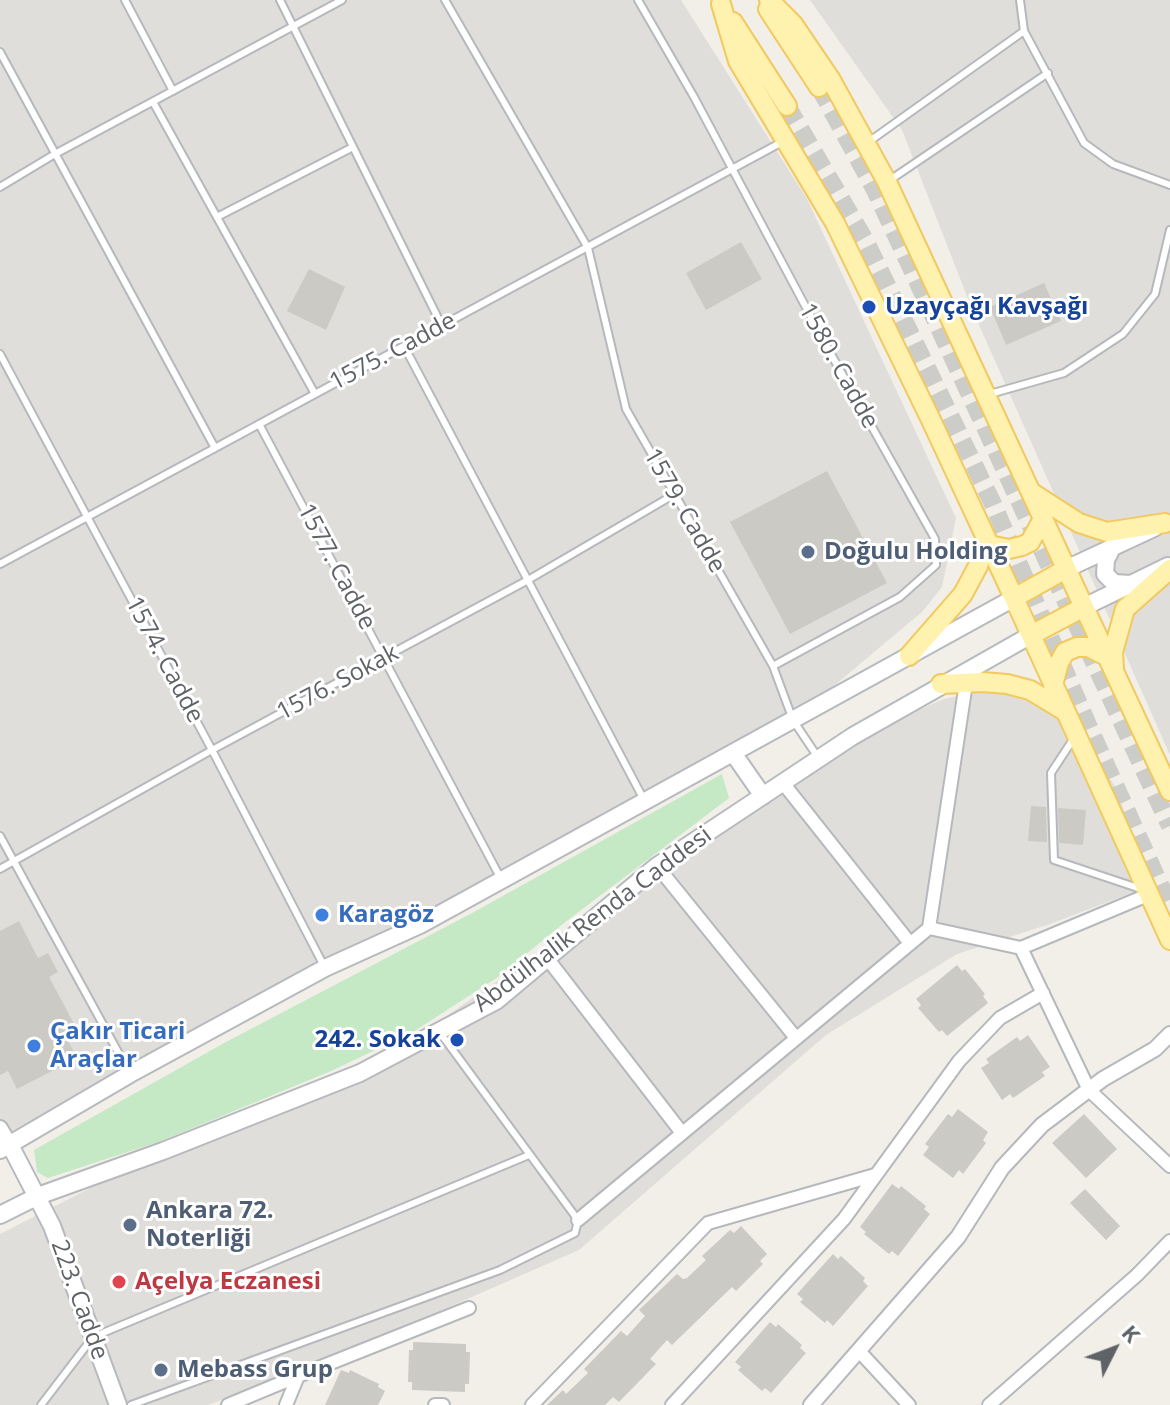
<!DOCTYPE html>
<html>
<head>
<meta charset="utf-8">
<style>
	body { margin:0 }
	#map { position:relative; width:1170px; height:1405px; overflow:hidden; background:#f1efe8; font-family:"Open Sans",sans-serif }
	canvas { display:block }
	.north { position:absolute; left:1074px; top:1309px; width:80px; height:80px; -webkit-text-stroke:6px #fff; paint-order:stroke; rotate:48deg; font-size:22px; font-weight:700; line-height:32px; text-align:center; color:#5f6368 }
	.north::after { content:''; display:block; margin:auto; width:28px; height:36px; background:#5f6368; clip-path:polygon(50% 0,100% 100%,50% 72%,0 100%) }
</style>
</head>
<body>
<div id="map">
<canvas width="1170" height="1405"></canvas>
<div class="north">K</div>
</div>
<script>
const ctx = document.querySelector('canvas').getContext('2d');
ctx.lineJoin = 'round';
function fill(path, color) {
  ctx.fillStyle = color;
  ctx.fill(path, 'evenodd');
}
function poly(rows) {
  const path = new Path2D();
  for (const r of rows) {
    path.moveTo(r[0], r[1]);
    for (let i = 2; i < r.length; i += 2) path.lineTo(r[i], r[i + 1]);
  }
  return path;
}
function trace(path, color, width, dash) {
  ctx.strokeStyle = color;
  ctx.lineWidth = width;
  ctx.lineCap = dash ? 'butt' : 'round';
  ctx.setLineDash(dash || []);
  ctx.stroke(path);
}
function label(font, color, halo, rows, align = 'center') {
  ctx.font = font + ' "Open Sans",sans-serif';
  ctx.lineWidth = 6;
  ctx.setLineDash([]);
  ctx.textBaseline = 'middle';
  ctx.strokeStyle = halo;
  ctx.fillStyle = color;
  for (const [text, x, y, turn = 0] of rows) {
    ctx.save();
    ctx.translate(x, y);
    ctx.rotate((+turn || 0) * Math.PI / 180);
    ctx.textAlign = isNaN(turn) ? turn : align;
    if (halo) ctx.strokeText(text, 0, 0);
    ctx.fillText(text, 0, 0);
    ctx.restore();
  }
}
const industrial = poly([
	[0,0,681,0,807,199,956,518,942,587,922,612,793,720,0,1150],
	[810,0,1170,0,1170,755,972,309,902,130],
	[982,691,1006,694,1027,701,1075,729,1115,786,1152,885,1050,924,957,954,826,1035,579,1250,440,1311,208,1405,0,1405,0,1234,163,1151,380,1062,842,743,944,699]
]);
const green = poly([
	[722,774,729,798,564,923,498,977,413,1032,331,1071,161,1141,48,1178,37,1172,34,1150,226,1042,474,912]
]);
const building = poly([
	[741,242,762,279,706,310,686,273],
	[309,269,345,287,326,330,287,311],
	[1044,283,1061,321,1006,345,990,307],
	[827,471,887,583,790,634,730,522],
	[1031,806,1046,807,1047,842,1028,841],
	[1058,808,1086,810,1083,845,1059,843],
	[19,921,38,958,48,953,58,972,49,977,79,1033,67,1039,77,1058,17,1089,8,1071,0,1075,0,931],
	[957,965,962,971,965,969,985,994,983,996,988,1003,947,1036,942,1030,939,1032,918,1008,921,1005,916,999],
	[1028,1035,1050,1067,1042,1072,1045,1076,1013,1098,1010,1094,1002,1100,981,1068,989,1063,986,1059,1017,1037,1020,1041],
	[958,1109,988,1132,983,1140,986,1143,963,1174,959,1170,953,1178,923,1155,929,1147,925,1144,948,1114,952,1117],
	[1084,1114,1117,1149,1086,1178,1052,1143],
	[892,1184,899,1189,901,1186,926,1206,924,1209,930,1214,898,1256,892,1251,889,1254,864,1234,866,1232,860,1227],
	[1085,1189,1120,1226,1106,1240,1070,1203],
	[741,1226,767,1254,760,1261,763,1264,736,1291,732,1287,672,1345,667,1340,650,1359,656,1364,619,1402,613,1397,605,1405,547,1405,563,1390,566,1394,588,1373,584,1369,621,1331,627,1336,645,1316,639,1310,677,1274,683,1279,687,1278,706,1260,702,1256,730,1230,734,1233],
	[833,1254,838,1259,841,1256,865,1278,863,1281,868,1286,833,1326,827,1320,825,1323,800,1302,803,1299,797,1294],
	[770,1322,776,1327,778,1324,802,1345,800,1348,806,1353,771,1393,765,1388,762,1391,738,1370,741,1367,735,1362],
	[413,1342,466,1344,466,1352,470,1352,469,1384,465,1384,465,1392,412,1390,412,1382,408,1382,409,1350,413,1350],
	[341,1370,349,1373,350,1370,379,1384,378,1387,385,1391,378,1405,325,1405]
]);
const primaryTunnel = poly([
	[819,87,875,190,1170,826],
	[787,106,865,240,993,504,1088,725,1170,907]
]);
const service = poly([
	[125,0,173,91],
	[280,0,442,326],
	[445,0,588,248,626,409,773,666,793,720,817,756],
	[638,0,694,97,827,347,935,539,936,565,900,597,773,666],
	[1020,0,1024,31,1084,143,1113,164,1170,185],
	[0,52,215,448],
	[153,102,315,394],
	[867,143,1024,31],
	[890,180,1048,73],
	[0,187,55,154,342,0],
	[217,217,353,147],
	[404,346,643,798],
	[0,354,212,750,325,968],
	[990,394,1064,373,1123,334,1155,294,1170,230],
	[259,424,500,877],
	[0,564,782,142],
	[1074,738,1051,773,1054,860,1141,889],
	[0,836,130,1074],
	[0,869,212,750,528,580,675,494],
	[41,1405,93,1337,529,1155],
	[131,1405,500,1270,575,1233,578,1220,441,1034]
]);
const minor = poly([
	[783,783,909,942],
	[657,866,796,1038],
	[1150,894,1021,948,1089,1090,1170,1166],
	[929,928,966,683],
	[547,958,682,1133],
	[578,1220,929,928,1021,948],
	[860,1352,909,1405],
	[298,1376,469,1308],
	[228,1405,298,1376,286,1405],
	[435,1405,443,1405],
	[532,1405,708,1223,875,1175],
	[672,1405,844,1219,959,1061,1000,1018,1043,993],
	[989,1405,1137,1275,1170,1241]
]);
const tertiary = poly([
	[0,1128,10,1145],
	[811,1405,958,1237,1002,1168,1042,1125,1103,1079,1155,1049,1170,1034]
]);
const secondary = poly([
	[1112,548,1106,560,1105,574,1114,583,1131,584],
	[1066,569,1154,528],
	[1084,607,1168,566],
	[733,753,763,796],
	[10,1145,52,1226,118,1405],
	[0,1150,130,1074,325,968,420,925,1014,598],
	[0,1215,38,1196,163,1151,360,1073,496,1001,657,866,853,736,1031,635]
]);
const primary = poly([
	[769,0,793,24,831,80,887,182,1084,607,1031,635],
	[721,4,738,61,835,223,931,420,1014,598],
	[768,9,819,87],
	[733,22,787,106],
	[1031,492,1079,523,1107,532,1165,523],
	[989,545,1009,549,1022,546,1030,542,1043,519],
	[1066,569,1014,598,1170,940],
	[1084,607,1170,791],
	[909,656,963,594,978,566,986,538],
	[1114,669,1113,652,1125,609,1170,569],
	[941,684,982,682,1007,684,1030,690,1063,710],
	[1053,685,1059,663,1065,652,1077,647,1088,647,1106,656]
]);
const markers = [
	[869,307,8,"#1a4fb4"],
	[808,552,8,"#5c6f8a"],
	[322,915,8,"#3f7fe0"],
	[457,1040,8,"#1a4fb4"],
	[34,1046,8,"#3f7fe0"],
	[130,1225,8,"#5c6f8a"],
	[119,1282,8,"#e0444e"],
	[161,1370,8,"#5c6f8a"]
];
const transitNames = [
	["Uzayçağı Kavşağı",885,307],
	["242. Sokak",441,1040,"right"]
];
const streetNames = [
	["1575. Cadde",393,352,-28],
	["1580. Cadde",838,366,61],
	["1579. Cadde",684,511,60],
	["1577. Cadde",336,567,62],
	["1574. Cadde",164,660,62],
	["1576. Sokak",338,683,-28],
	["Abdülhalik Renda Caddesi",593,920,-37],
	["223. Cadde",79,1300,70]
];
const serviceNames = [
	["Doğulu Holding",824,552],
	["Ankara 72.",146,1211],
	["Noterliği",146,1239],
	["Mebass Grup",177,1370]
];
const shopNames = [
	["Karagöz",338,915],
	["Çakır Ticari",50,1032],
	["Araçlar",50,1060]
];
const healthNames = [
	["Açelya Eczanesi",135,1282]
];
fill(industrial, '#e0deda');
fill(green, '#c5e8c5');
fill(building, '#cccac5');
trace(primaryTunnel, '#ccccc8', 18, [18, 9]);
trace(service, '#b5b8bc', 10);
trace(minor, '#b5b8bc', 16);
trace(tertiary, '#b5b8bc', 18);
trace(secondary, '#b6babf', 20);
trace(primary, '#f2c960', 22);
trace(service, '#fff', 6);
trace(minor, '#fff', 12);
trace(tertiary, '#fff', 14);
trace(secondary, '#fff', 16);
trace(primary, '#fff2af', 18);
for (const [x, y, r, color] of markers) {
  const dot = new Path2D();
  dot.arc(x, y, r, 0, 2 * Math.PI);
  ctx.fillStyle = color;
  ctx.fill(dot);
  trace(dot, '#fff', 3);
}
label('bold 24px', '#164399', '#fff', transitNames, 'left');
label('24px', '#5f6368', '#fff', streetNames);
label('bold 24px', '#4e5e75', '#fff', serviceNames, 'left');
label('bold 24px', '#366cbe', '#fff', shopNames, 'left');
label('bold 24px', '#be3a42', '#fff', healthNames, 'left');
</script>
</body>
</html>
